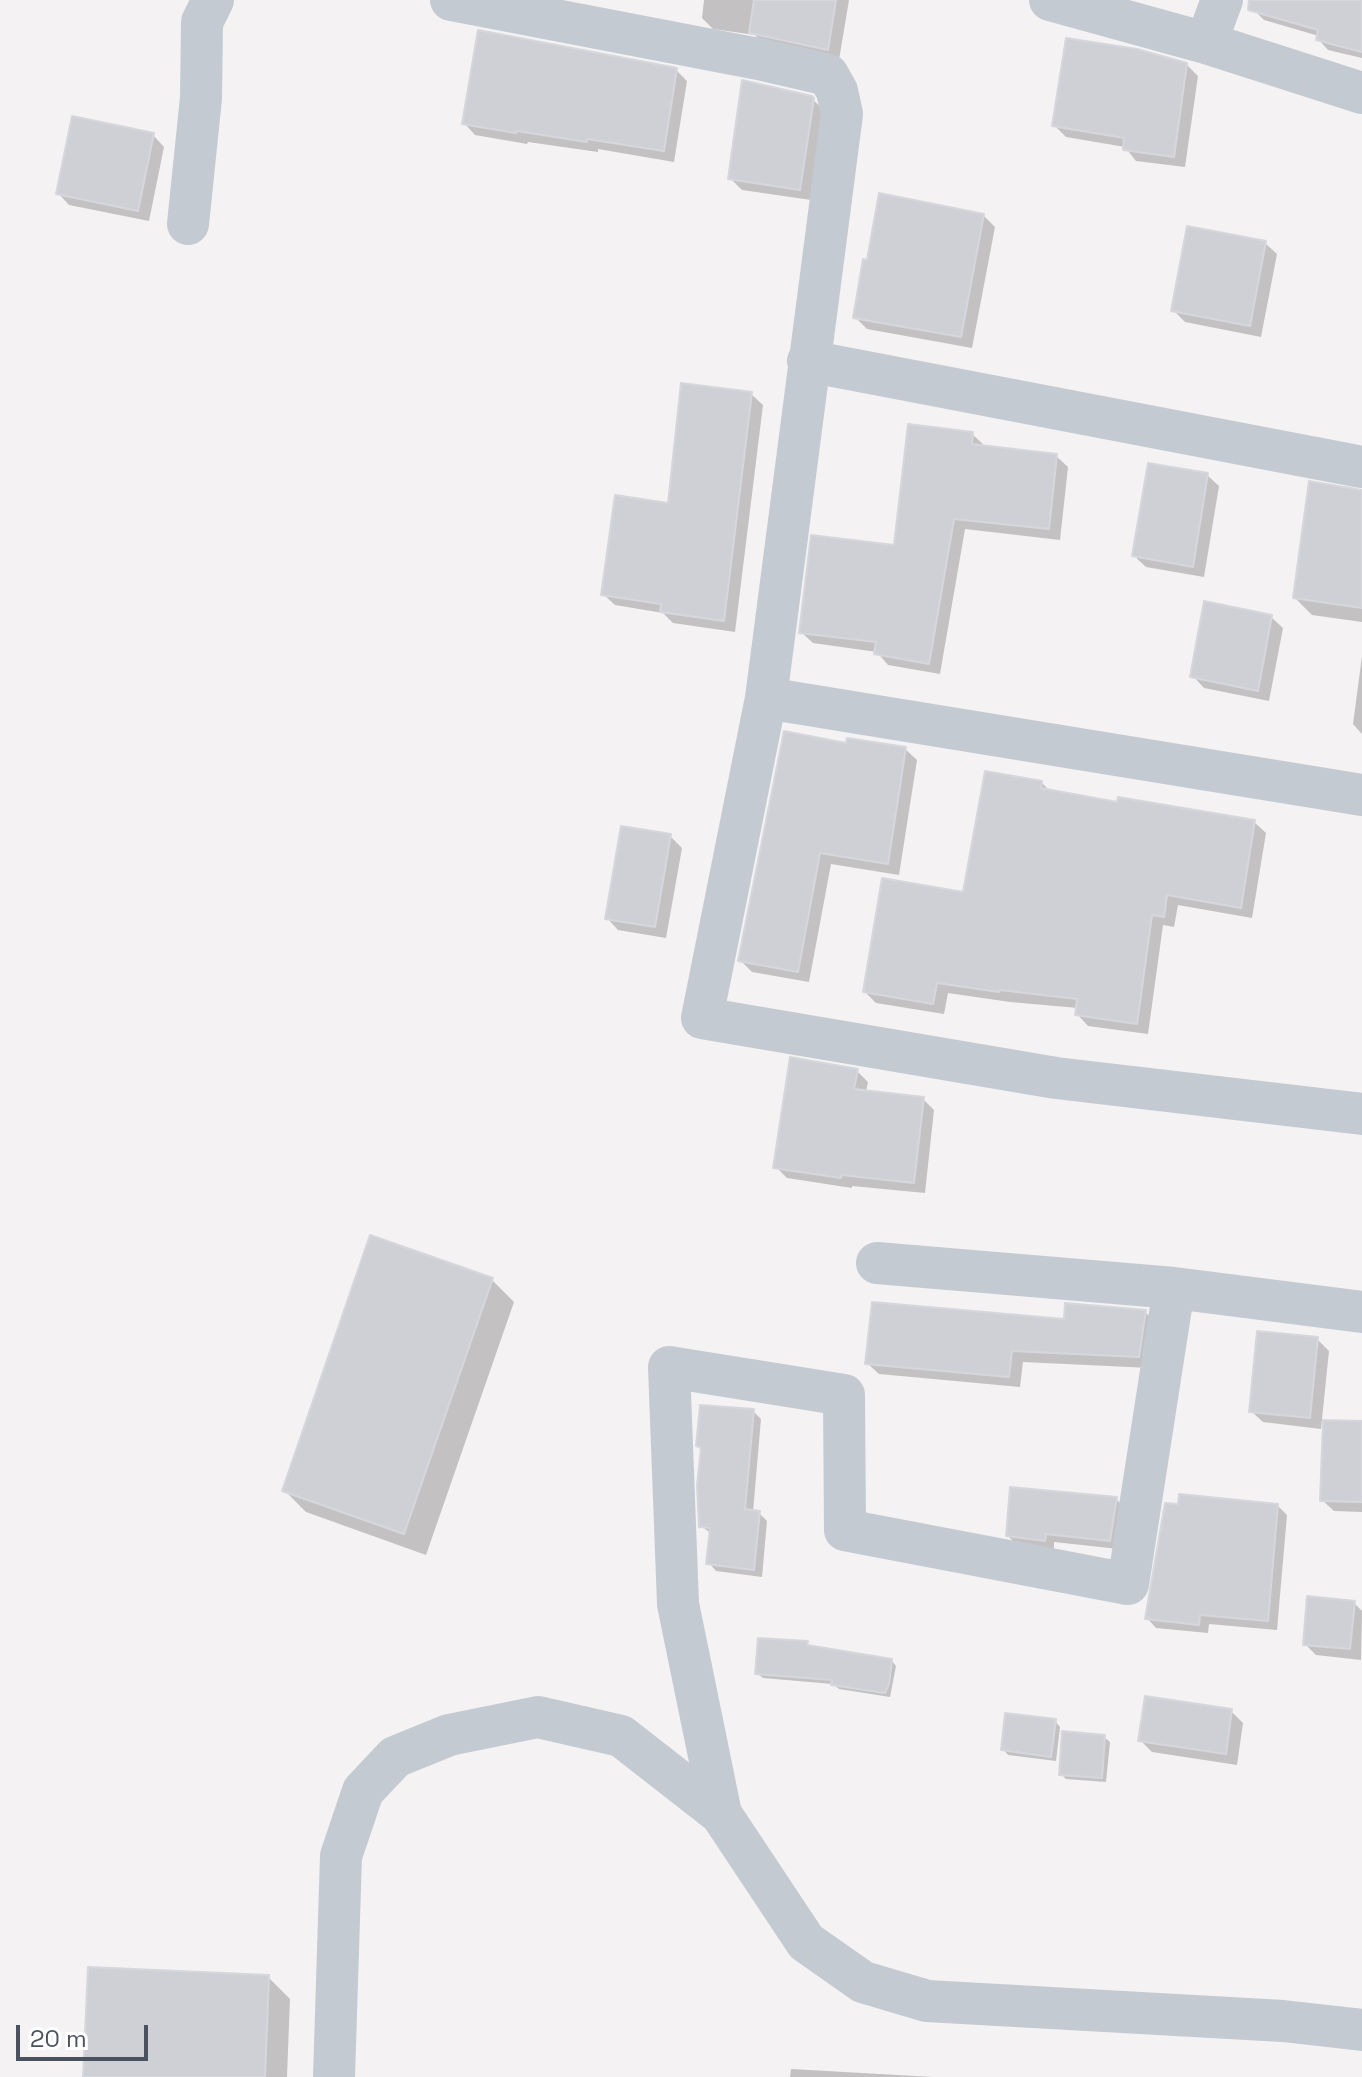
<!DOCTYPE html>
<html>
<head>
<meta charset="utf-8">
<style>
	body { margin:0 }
	#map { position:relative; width:1362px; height:2077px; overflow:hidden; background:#f4f2f2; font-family:"Space Grotesk",sans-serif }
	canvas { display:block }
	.scale { position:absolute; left:16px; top:2025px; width:132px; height:36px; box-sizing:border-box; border:4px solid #4a525f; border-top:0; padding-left:10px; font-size:24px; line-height:28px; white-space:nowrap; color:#4a525f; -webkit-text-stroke:6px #fff; paint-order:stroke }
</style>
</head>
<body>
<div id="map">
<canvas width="1362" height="2077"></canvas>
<div class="scale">20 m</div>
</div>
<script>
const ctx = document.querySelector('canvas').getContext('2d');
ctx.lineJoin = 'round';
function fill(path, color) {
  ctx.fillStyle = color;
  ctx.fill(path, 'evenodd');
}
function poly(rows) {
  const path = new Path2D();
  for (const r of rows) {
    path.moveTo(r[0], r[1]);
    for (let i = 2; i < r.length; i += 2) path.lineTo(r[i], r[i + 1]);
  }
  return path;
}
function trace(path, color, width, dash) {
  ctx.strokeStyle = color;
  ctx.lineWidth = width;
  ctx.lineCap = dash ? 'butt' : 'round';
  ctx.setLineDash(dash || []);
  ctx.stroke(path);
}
const shadow = poly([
	[704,0,849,0,839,60,763,44,755,35,713,29,702,18],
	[1256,0,1362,0,1362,58,1328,50,1318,39,1319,36,1264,20,1254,10],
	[1186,64,1198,76,1185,167,1136,161,1125,147,1066,137,1055,126],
	[676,70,687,81,674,162,598,149,598,152,528,142,527,144,475,135,464,123],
	[811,98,823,109,811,200,742,190,730,178],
	[153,135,164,147,149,221,69,205,58,193],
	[984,216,995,227,972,348,867,329,856,318],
	[1265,243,1277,254,1261,337,1185,322,1173,310],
	[751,394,763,405,735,632,673,623,663,613,615,605,603,594],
	[972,434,984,445,1056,456,1068,467,1060,540,965,529,940,674,888,665,877,652,813,643,801,632,896,548],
	[1207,475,1219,486,1204,577,1146,567,1134,556],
	[1362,492,1362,622,1312,615,1295,598],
	[1271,617,1283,628,1269,701,1204,688,1193,676],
	[1362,656,1362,734,1353,724],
	[847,746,905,749,917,760,899,875,831,864,809,982,752,972,740,960],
	[1041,782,1051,792,1119,804,1254,822,1266,833,1252,918,1178,905,1174,927,1163,925,1148,1034,1088,1026,1077,1014,1078,1008,1010,1002,948,993,944,1014,876,1003,865,992,964,895],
	[670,836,682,848,666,938,618,930,607,918],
	[857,1071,868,1082,866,1092,923,1099,934,1110,925,1193,852,1186,852,1188,787,1178,776,1167],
	[492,1280,514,1302,426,1555,306,1512,284,1490],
	[1145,1312,1157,1323,1150,1368,1023,1362,1020,1387,879,1374,867,1363,1066,1321],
	[1317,1339,1329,1351,1321,1429,1263,1422,1251,1411],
	[753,1411,761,1419,753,1512,759,1513,767,1521,762,1577,716,1571,709,1563,712,1534,701,1526,703,1450,698,1445],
	[1362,1423,1362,1512,1334,1511,1322,1500],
	[1116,1499,1125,1508,1119,1549,1054,1542,1054,1549,1017,1545,1008,1536],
	[1277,1505,1287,1515,1277,1630,1209,1624,1208,1633,1156,1628,1147,1618],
	[1354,1603,1362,1611,1361,1660,1316,1655,1305,1644],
	[807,1643,810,1647,891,1660,896,1666,890,1697,839,1689,833,1684,763,1678,757,1673],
	[1231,1711,1243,1723,1237,1765,1152,1752,1140,1740],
	[1055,1721,1060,1727,1056,1761,1008,1755,1003,1749],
	[1104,1737,1110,1742,1106,1782,1066,1779,1061,1774],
	[268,1977,290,1999,287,2077,85,2077],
	[791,2069,933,2077,790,2077]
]);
const building = poly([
	[754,0,836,0,828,50,749,33,754,0],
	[1249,0,1362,0,1362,52,1316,40,1318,30,1248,10,1249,0],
	[478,30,677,68,664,151,587,139,587,142,517,131,516,133,462,124,478,30],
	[1066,38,1137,49,1187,63,1174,157,1123,150,1124,138,1052,126,1066,38],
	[742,80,812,96,814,98,800,190,728,179,742,80],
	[72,116,154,133,138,211,56,194,72,116],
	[879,193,984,214,961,337,853,318,863,259,867,260,879,193],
	[1187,226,1266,241,1250,326,1171,311,1187,226],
	[681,383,752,392,724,621,660,612,661,604,601,595,615,495,668,503,681,383],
	[908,424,973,432,972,444,1057,454,1049,529,954,519,929,664,874,654,876,642,799,633,811,535,894,545,908,424],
	[1148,463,1208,473,1193,567,1132,556,1148,463],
	[1309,481,1362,490,1362,608,1293,598,1309,481],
	[1204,601,1272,615,1258,691,1190,677,1204,601],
	[784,731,846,743,847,738,906,747,888,864,820,853,798,972,738,961,784,731],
	[985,771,1042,781,1041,788,1117,802,1118,797,1255,820,1241,908,1167,895,1164,917,1152,915,1137,1024,1075,1015,1077,999,1000,990,999,992,937,983,933,1004,863,992,882,878,963,892,985,771],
	[621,826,671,834,655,927,605,919,621,826],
	[790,1057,858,1069,854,1089,924,1097,914,1183,841,1175,841,1178,773,1168,790,1057],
	[370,1235,493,1278,404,1534,282,1491,370,1235],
	[872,1302,1064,1319,1065,1303,1146,1310,1139,1357,1012,1351,1009,1377,865,1364,872,1302],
	[1257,1331,1318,1337,1310,1418,1249,1412,1257,1331],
	[700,1405,754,1409,745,1509,760,1511,754,1570,706,1564,710,1528,699,1527,697,1485,701,1448,696,1446,700,1405],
	[1323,1420,1362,1421,1362,1502,1320,1501,1323,1420],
	[1010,1487,1117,1497,1110,1541,1046,1534,1045,1541,1006,1536,1010,1487],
	[1179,1494,1278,1504,1268,1621,1200,1615,1199,1625,1145,1619,1165,1503,1178,1504,1179,1494],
	[1307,1596,1355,1601,1350,1649,1303,1645,1307,1596],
	[758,1638,808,1641,807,1645,892,1659,889,1684,885,1693,831,1685,832,1680,755,1674,758,1638],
	[1145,1696,1232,1709,1226,1754,1138,1741,1145,1696],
	[1005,1713,1056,1719,1051,1757,1001,1750,1005,1713],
	[1062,1731,1105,1735,1102,1778,1059,1775,1062,1731],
	[88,1967,269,1975,265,2077,83,2077,88,1967]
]);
const street = poly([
	[451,0,759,59,828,75,837,91,842,114,766,698,1362,795],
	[1050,0,1206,43,1362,93],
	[1206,43,1222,0],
	[188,224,201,98,202,22,213,0],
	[808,361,1362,467],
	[766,698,702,1018,1056,1078,1362,1114],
	[877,1263,1174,1288],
	[721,1814,678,1604,669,1367,844,1395,845,1530,1128,1584,1174,1288,1362,1312],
	[334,2077,341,1856,363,1791,395,1757,449,1735,538,1717,621,1736,721,1814,806,1942,863,1982,927,2001,1283,2021,1362,2030]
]);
fill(shadow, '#0003');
fill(building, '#cfd0d6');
trace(building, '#d6d7dd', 2);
trace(street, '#c3cad2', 42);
</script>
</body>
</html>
